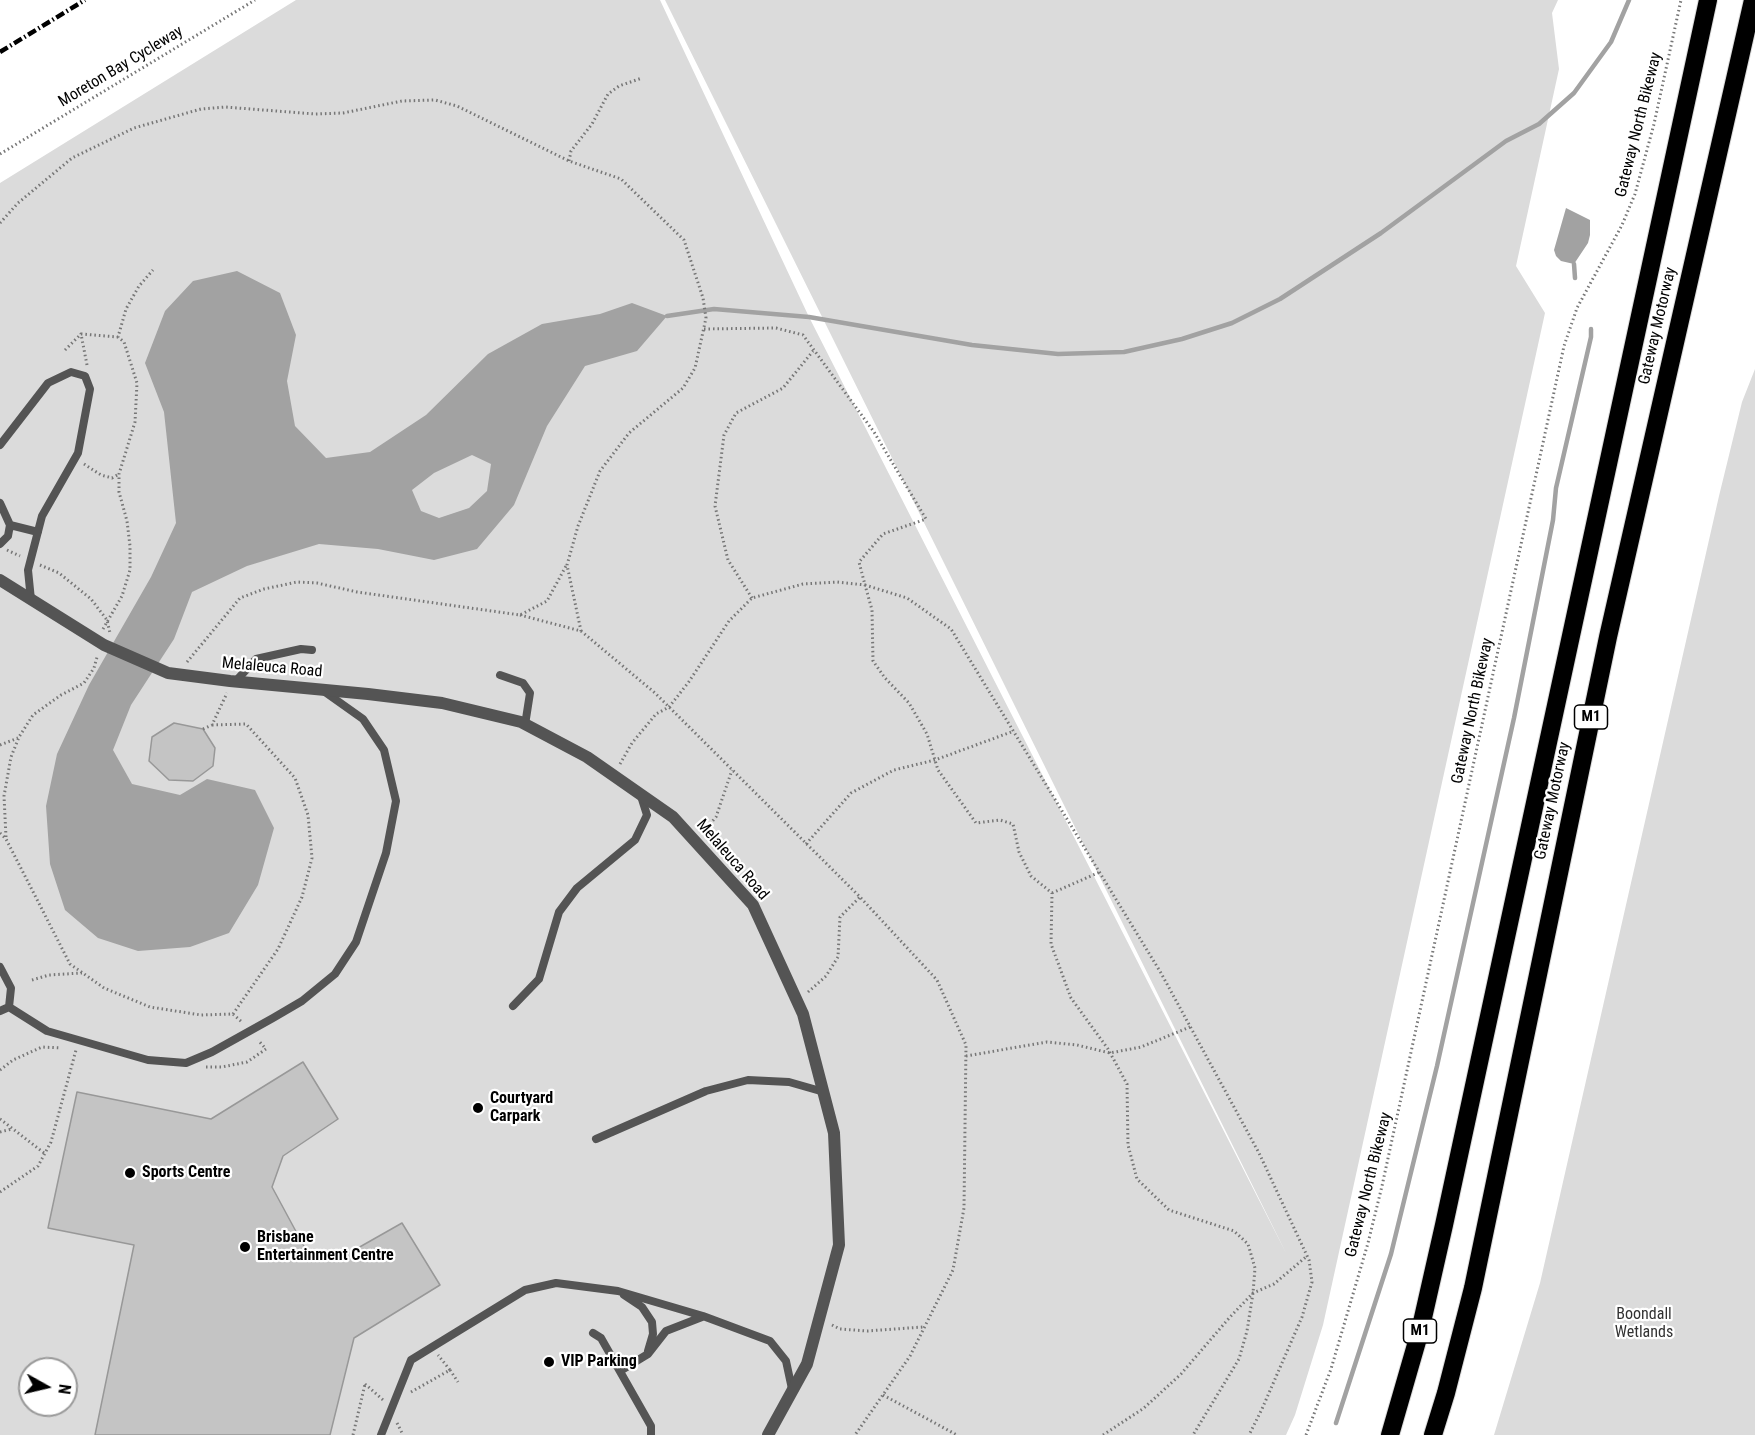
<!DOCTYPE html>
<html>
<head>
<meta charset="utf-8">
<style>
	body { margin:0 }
	#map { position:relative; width:1755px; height:1435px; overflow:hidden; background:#fff; font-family:"Roboto Condensed",sans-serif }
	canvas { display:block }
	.north { position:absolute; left:18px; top:1357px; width:60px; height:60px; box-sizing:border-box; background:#fff; border:2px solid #999; border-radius:50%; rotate:98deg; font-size:16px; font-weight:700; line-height:24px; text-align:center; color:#000 }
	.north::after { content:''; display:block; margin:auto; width:21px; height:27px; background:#000; clip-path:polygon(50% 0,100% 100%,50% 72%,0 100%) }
</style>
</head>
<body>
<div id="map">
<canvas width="1755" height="1435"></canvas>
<div class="north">N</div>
</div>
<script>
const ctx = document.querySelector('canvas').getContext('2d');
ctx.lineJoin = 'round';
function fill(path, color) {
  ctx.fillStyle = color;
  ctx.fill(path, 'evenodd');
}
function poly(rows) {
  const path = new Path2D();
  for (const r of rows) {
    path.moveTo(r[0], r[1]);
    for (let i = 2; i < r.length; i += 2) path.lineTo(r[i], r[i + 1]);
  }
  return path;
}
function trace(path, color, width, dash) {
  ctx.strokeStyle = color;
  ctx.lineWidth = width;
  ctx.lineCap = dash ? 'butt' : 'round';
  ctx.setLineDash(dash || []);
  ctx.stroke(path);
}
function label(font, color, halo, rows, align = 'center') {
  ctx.font = font + ' "Roboto Condensed",sans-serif';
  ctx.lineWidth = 4.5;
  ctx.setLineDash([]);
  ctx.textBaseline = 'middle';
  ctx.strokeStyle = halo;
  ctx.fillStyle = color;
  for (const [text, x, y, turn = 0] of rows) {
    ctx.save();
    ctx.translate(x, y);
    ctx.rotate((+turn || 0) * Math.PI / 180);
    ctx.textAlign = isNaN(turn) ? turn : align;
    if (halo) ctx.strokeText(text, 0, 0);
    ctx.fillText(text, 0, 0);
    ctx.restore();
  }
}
const green = poly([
	[296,0,660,0,809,317,1286,1253,665,0,1558,0,1552,13,1559,69,1516,266,1545,313,1323,1325,1295,1415,1286,1435,0,1435,0,183],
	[30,1369,66,1369,66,1405,30,1405],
	[1755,369,1755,1435,1494,1435,1540,1283,1719,496,1742,402]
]);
const water = poly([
	[1566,208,1590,220,1590,235,1588,243,1574,264,1561,261,1556,256,1554,250],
	[237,271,280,293,296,335,287,381,295,426,326,458,370,452,426,415,488,354,542,324,600,314,632,303,667,316,637,351,585,366,547,426,514,505,477,549,434,560,378,549,319,544,247,566,192,592,174,639,131,705,113,750,132,784,180,795,207,779,255,790,274,828,258,885,229,933,190,947,138,951,98,938,65,910,50,864,46,806,57,754,89,685,151,577,176,523,164,412,145,363,165,311,193,281],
	[472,455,491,464,487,491,469,508,439,518,421,511,412,490,434,473]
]);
const stream = poly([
	[1574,264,1575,278],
	[667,316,714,309,809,317,972,345,1058,354,1124,352,1182,339,1232,323,1280,299,1381,233,1506,141,1539,124,1574,93,1611,42,1629,0],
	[1336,1423,1391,1254,1437,1066,1514,718,1553,520,1556,488,1591,337,1591,329]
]);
const building = poly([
	[174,723,203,729,215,748,213,766,193,781,169,780,149,761,152,737,174,723],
	[303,1062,338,1119,283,1156,272,1187,306,1250,335,1261,402,1223,440,1285,354,1338,330,1435,95,1435,134,1245,48,1228,77,1092,211,1119,303,1062]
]);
const path = poly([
	[0,154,255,0],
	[569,161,571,151,592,124,608,94,619,86,642,78],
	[0,223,18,203,72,158,134,128,201,109,225,107,315,114,343,113,402,101,435,100,457,106,569,161,621,179,684,240,703,298,706,318,695,368,683,388,629,433,600,471,578,526,567,565,581,631],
	[704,329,776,328,803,335,874,432,926,519,883,534,859,562,865,585,907,598,951,629,1161,973,1259,1153,1309,1260,1312,1282,1302,1317,1262,1409,1249,1435],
	[65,350,81,334],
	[87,365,81,334,118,337],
	[84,464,101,475,112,478,119,474],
	[7,550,20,556],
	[40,565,59,573,91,599,107,620,110,633],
	[752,598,728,560,715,506,724,435,736,413,783,388,813,351],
	[520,615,581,631,655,693,860,897,937,980,966,1045,964,1208,953,1270,910,1356,855,1435],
	[103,629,122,596,130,570,130,546,127,521,119,492,119,474,135,422,137,383,124,342,118,337,126,309,139,286,153,270],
	[187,662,240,598,264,589,297,582,317,583,357,592,520,615,547,601,566,566],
	[212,725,246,724,295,778,308,815,312,858,302,897,278,949,233,1014],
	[203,729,212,725,227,693],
	[0,745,18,738],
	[620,764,632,743,656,714,669,707,688,683,729,621,752,598,803,584,837,582,865,585,872,610,873,661,885,678,909,703,927,734,938,770,976,823,1000,820,1013,824,1019,852,1031,876,1052,893,1051,944,1071,998,1108,1049,1127,1084,1128,1145,1137,1179,1169,1210,1234,1231,1248,1244,1255,1268,1253,1293,1247,1331,1239,1359,1193,1435],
	[704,831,716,817,732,770],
	[0,833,6,839,70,964,104,988,150,1007,201,1015,233,1014,242,1022],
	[6,837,4,796,11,757,19,737,33,715,61,695,84,683,94,668,97,657],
	[806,844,851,793,894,770,935,760,1014,731],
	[1052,893,1100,872],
	[32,980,49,975,82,973],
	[808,992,826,976,838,957,840,917,860,897],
	[966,1056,1047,1042,1077,1045,1110,1053,1141,1047,1190,1027],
	[206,1067,222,1067,247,1062,266,1049,258,1040],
	[0,1070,13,1060,42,1047,61,1048],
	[0,1119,44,1153],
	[0,1132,12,1129],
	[0,1192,38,1166,51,1142,76,1050],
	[832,1325,840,1329,867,1331,923,1327],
	[450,1370,458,1382],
	[365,1384,383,1400],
	[411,1392,450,1370,438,1355],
	[883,1395,957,1435],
	[397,1423,403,1435],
	[353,1435,365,1384],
	[1103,1435,1144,1408,1181,1374,1230,1317,1253,1293,1274,1284,1307,1256],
	[1306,1435,1331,1369,1368,1243,1382,1186,1564,346,1577,308,1622,225,1635,194,1654,124,1681,0]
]);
const service = poly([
	[0,445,48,383,71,372,85,376,90,389,78,453,42,516,28,570,31,600],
	[0,503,10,525,8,536,0,544],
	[10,525,38,532],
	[500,675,523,683,530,693,525,725],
	[235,682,256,659,301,649,312,650],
	[0,967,11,988,9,1007,0,1011],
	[513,1006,539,979,559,912,577,888,635,840,647,815,641,796],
	[9,1007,47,1031,148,1060,186,1063,212,1052,273,1018,302,1001,335,974,356,942,386,853,396,801,384,750,363,719,325,692],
	[596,1139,706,1091,748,1080,789,1082,824,1092],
	[624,1295,642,1307,652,1322,653,1334,648,1351],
	[593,1333,601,1338,651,1426,651,1435],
	[620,1371,648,1354,666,1331,702,1317],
	[381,1435,411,1360,525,1290,556,1283,618,1291,703,1316,770,1341,786,1361,792,1389]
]);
const minor = poly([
	[0,580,104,645,168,673,230,681,368,694,442,703,521,722,587,757,673,817,753,905,803,1014,834,1133,839,1245,807,1364,768,1435]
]);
const motorway = poly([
	[1390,1435,1420,1331,1444,1225,1708,0],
	[1433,1435,1446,1393,1473,1288,1608,637,1753,0]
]);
const rail = poly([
	[0,52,85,0]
]);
const markers = [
	[478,1108,6,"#000"],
	[130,1173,6,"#000"],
	[245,1247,6,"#000"],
	[549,1362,6,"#000"]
];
const shields = [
	[1591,717,33],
	[1420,1331,33]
];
const shieldNames = [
	["M1",1591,717],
	["M1",1420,1331]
];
const streetNames = [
	["Moreton Bay Cycleway",121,67,-31],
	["Gateway North Bikeway",1639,125,-76],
	["Gateway Motorway",1658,326,-77],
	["Melaleuca Road",272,668,5],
	["Gateway North Bikeway",1473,711,-78],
	["Gateway Motorway",1553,801,-78],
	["Melaleuca Road",732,860,49],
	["Gateway North Bikeway",1369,1185,-76]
];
const poiNames = [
	["Courtyard",490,1099],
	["Carpark",490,1117],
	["Sports Centre",142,1173],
	["Brisbane",257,1238],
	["Entertainment Centre",257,1256],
	["VIP Parking",561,1362]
];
const parkNames = [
	["Boondall",1644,1315],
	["Wetlands",1644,1333]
];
fill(green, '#dbdbdb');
fill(water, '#a2a2a2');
trace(stream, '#a2a2a2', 4.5);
fill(building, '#c4c4c4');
trace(building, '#989898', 1.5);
trace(motorway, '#dbdbdb', 20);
trace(path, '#767676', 3, [1.5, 3]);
trace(service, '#545454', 8);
trace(minor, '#545454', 12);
trace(motorway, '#000', 18);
trace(rail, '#000', 4.5, [9, 3, 1.5, 3]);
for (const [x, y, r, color] of markers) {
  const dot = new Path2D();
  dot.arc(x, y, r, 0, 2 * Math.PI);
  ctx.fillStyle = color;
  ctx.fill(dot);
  trace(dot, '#fff', 2);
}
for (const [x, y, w] of shields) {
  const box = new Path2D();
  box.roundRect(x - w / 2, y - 12, w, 24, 4.5);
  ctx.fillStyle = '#fff';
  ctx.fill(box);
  trace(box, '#000', 1.5);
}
label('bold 15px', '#000', null, shieldNames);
label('16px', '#000', '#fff', streetNames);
label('bold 16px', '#000', '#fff', poiNames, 'left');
label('16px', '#323232', '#fff', parkNames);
</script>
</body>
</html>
